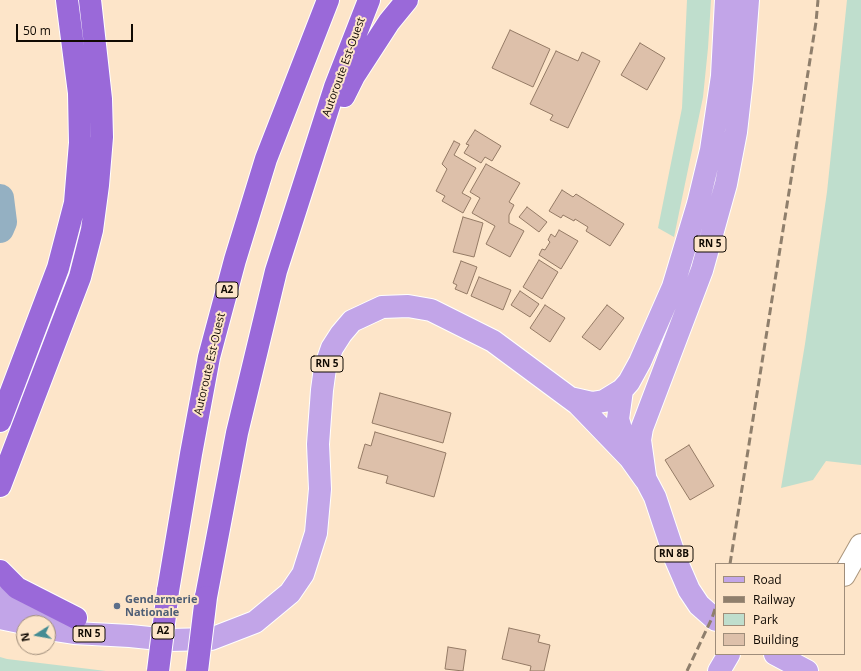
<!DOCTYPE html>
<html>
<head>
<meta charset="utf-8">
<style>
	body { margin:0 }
	#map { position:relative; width:861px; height:671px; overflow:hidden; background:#fde5c9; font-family:"Open Sans",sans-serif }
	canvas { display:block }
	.legend { position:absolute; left:715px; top:563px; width:130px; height:92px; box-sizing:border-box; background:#fde5c9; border:1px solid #9f8d7a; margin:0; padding:5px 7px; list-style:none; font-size:12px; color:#110a03 }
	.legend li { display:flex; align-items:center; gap:8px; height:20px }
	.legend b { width:20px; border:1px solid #9f8d7a }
	.north { position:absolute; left:16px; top:615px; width:40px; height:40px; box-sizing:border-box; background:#fde5c9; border:1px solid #9f8d7a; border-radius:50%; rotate:259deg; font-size:11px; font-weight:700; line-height:16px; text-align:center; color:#110a03 }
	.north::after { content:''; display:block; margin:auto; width:14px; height:18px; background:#458c93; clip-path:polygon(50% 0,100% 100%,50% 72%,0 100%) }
	.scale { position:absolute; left:16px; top:24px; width:117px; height:18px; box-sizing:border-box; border:2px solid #110a03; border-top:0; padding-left:5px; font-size:12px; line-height:14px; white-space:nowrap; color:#110a03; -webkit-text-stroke:3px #fde5c9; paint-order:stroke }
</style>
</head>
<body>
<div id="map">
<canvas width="861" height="671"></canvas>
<ul class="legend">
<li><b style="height:5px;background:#c2a5e8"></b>Road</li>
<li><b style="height:5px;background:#8f7f6c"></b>Railway</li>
<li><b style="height:11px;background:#bfdecd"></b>Park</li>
<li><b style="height:11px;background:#ddc0aa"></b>Building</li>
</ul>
<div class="north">N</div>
<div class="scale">50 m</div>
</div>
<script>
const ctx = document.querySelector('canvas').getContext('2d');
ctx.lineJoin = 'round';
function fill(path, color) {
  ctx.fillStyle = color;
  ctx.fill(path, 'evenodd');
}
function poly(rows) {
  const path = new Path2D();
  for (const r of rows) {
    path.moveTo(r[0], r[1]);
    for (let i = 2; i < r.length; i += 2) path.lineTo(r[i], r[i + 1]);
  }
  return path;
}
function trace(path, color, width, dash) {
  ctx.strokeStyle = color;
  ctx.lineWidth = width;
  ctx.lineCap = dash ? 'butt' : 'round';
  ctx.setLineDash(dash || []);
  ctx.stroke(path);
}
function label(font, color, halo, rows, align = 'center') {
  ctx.font = font + ' "Open Sans",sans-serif';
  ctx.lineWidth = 4;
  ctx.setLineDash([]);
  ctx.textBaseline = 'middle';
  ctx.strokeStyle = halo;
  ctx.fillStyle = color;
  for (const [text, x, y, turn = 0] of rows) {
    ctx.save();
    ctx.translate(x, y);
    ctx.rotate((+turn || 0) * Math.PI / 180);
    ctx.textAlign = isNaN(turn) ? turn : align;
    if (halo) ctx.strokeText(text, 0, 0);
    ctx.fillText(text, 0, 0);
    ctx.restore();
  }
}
const green = poly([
	[687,0,711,0,708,48,703,97,674,237,658,228,682,108],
	[847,0,861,0,861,465,826,461,813,480,781,488,805,344,827,192],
	[0,657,7,659,106,671,0,671]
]);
const river = poly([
	[0,198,3,222,0,229]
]);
const building = poly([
	[510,30,550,49,533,87,492,68,510,30],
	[640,43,665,58,647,90,621,75,640,43],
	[556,51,578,61,582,52,600,61,568,128,550,120,553,115,530,104,556,51],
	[475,130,501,146,492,161,485,157,481,163,464,153,469,145,466,144,475,130],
	[454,141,460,144,454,155,476,168,462,193,471,198,463,213,442,201,445,196,436,191,447,169,442,164,454,141],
	[486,164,520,183,509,202,514,205,509,215,509,223,524,231,510,257,486,244,495,226,472,213,480,198,470,192,486,164],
	[562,190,573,197,576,194,624,224,610,246,586,231,588,227,575,219,574,221,563,215,561,218,549,211,562,190],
	[527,207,547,222,539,232,519,217,527,207],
	[463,217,483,223,474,257,453,252,463,217],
	[559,230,578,241,561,269,539,255,542,249,545,250,550,242,548,240,551,234,555,237,559,230],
	[539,260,558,272,542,299,523,287,539,260],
	[461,261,477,267,467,294,455,289,457,285,453,283,461,261],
	[479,277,511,290,503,310,471,296,479,277],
	[520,291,539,304,530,317,511,305,520,291],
	[545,305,565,318,550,342,530,328,545,305],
	[607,305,624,318,600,350,582,337,607,305],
	[380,393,451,413,443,443,372,423,380,393],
	[375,432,446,453,434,497,386,483,388,476,358,468,365,444,371,446,375,432],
	[689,445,714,486,690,500,665,460,689,445],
	[509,628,540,635,538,642,550,645,544,671,530,671,531,666,502,659,509,628],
	[448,647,466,650,463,671,445,669,448,647]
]);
const minor = poly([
	[844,575,861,545]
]);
const major = poly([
	[622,390,618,419,623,436,655,497,676,560,689,590,699,605,716,620],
	[570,398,592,403,604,401,622,390,629,382,640,362,673,287,698,204,711,150,722,76,726,0],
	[645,476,640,440,642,428,702,270,726,184,736,132,742,79,748,0],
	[0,598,55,613],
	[0,618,24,623],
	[48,629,74,633,130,636,169,640,211,639,255,622,290,593,303,574,316,533,320,489,318,444,322,390,325,368,332,348,341,334,352,321,382,307,408,306,431,310,493,341,578,404,630,458,645,479],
	[775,654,807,671],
	[719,671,729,654]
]);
const highway = poly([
	[344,96,354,76,389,22,407,0],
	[0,421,58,268,75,203,80,143,79,93,67,0],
	[0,486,80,277,92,230,98,185,102,137,101,99,90,0],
	[0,571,17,588,76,618],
	[168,591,191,454,209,357,235,260,266,159,328,0],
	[206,597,237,433,276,271,335,87,369,0]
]);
const rail = poly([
	[730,564,816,22,818,0],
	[687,671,712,618,716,606]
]);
const highwayBridge = poly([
	[158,671,168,591],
	[197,671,206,597]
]);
const markers = [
	[117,606,4,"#5c6f8a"]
];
const shields = [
	[710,244,32],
	[227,290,22],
	[327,364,32],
	[674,554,38],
	[163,631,22],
	[89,634,32]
];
const shieldNames = [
	["RN 5",710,244],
	["A2",227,290],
	["RN 5",327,364],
	["RN 8B",674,554],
	["A2",163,631],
	["RN 5",89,634]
];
const streetNames = [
	["Autoroute Est-Ouest",344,67,-70],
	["Autoroute Est-Ouest",210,364,-77]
];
const serviceNames = [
	["Gendarmerie",125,600],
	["Nationale",125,613]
];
fill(green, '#bfdecd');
trace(river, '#94b0c2', 28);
fill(building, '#ddc0aa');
trace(building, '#947a65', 1);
trace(minor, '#ab967c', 24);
trace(major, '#fff', 24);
trace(highway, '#fff', 24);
trace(minor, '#fff', 22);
trace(major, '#c2a5e8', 22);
trace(highway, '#9a69d9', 22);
trace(rail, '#8f7f6c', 3, [8, 4]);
trace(highwayBridge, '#fff', 24, []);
trace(highwayBridge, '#9a69d9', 22);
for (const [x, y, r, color] of markers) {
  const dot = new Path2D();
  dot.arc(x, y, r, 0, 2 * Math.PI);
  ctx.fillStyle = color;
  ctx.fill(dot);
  trace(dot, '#fde5c9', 1.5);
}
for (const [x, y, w] of shields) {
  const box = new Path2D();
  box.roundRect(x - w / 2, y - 8, w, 16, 3);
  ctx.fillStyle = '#fde5c9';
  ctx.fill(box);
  trace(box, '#110a03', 1);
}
label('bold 10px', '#110a03', null, shieldNames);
label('11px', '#110a03', '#fde5c9', streetNames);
label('bold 11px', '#4e5e75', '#fde5c9', serviceNames, 'left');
</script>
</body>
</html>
